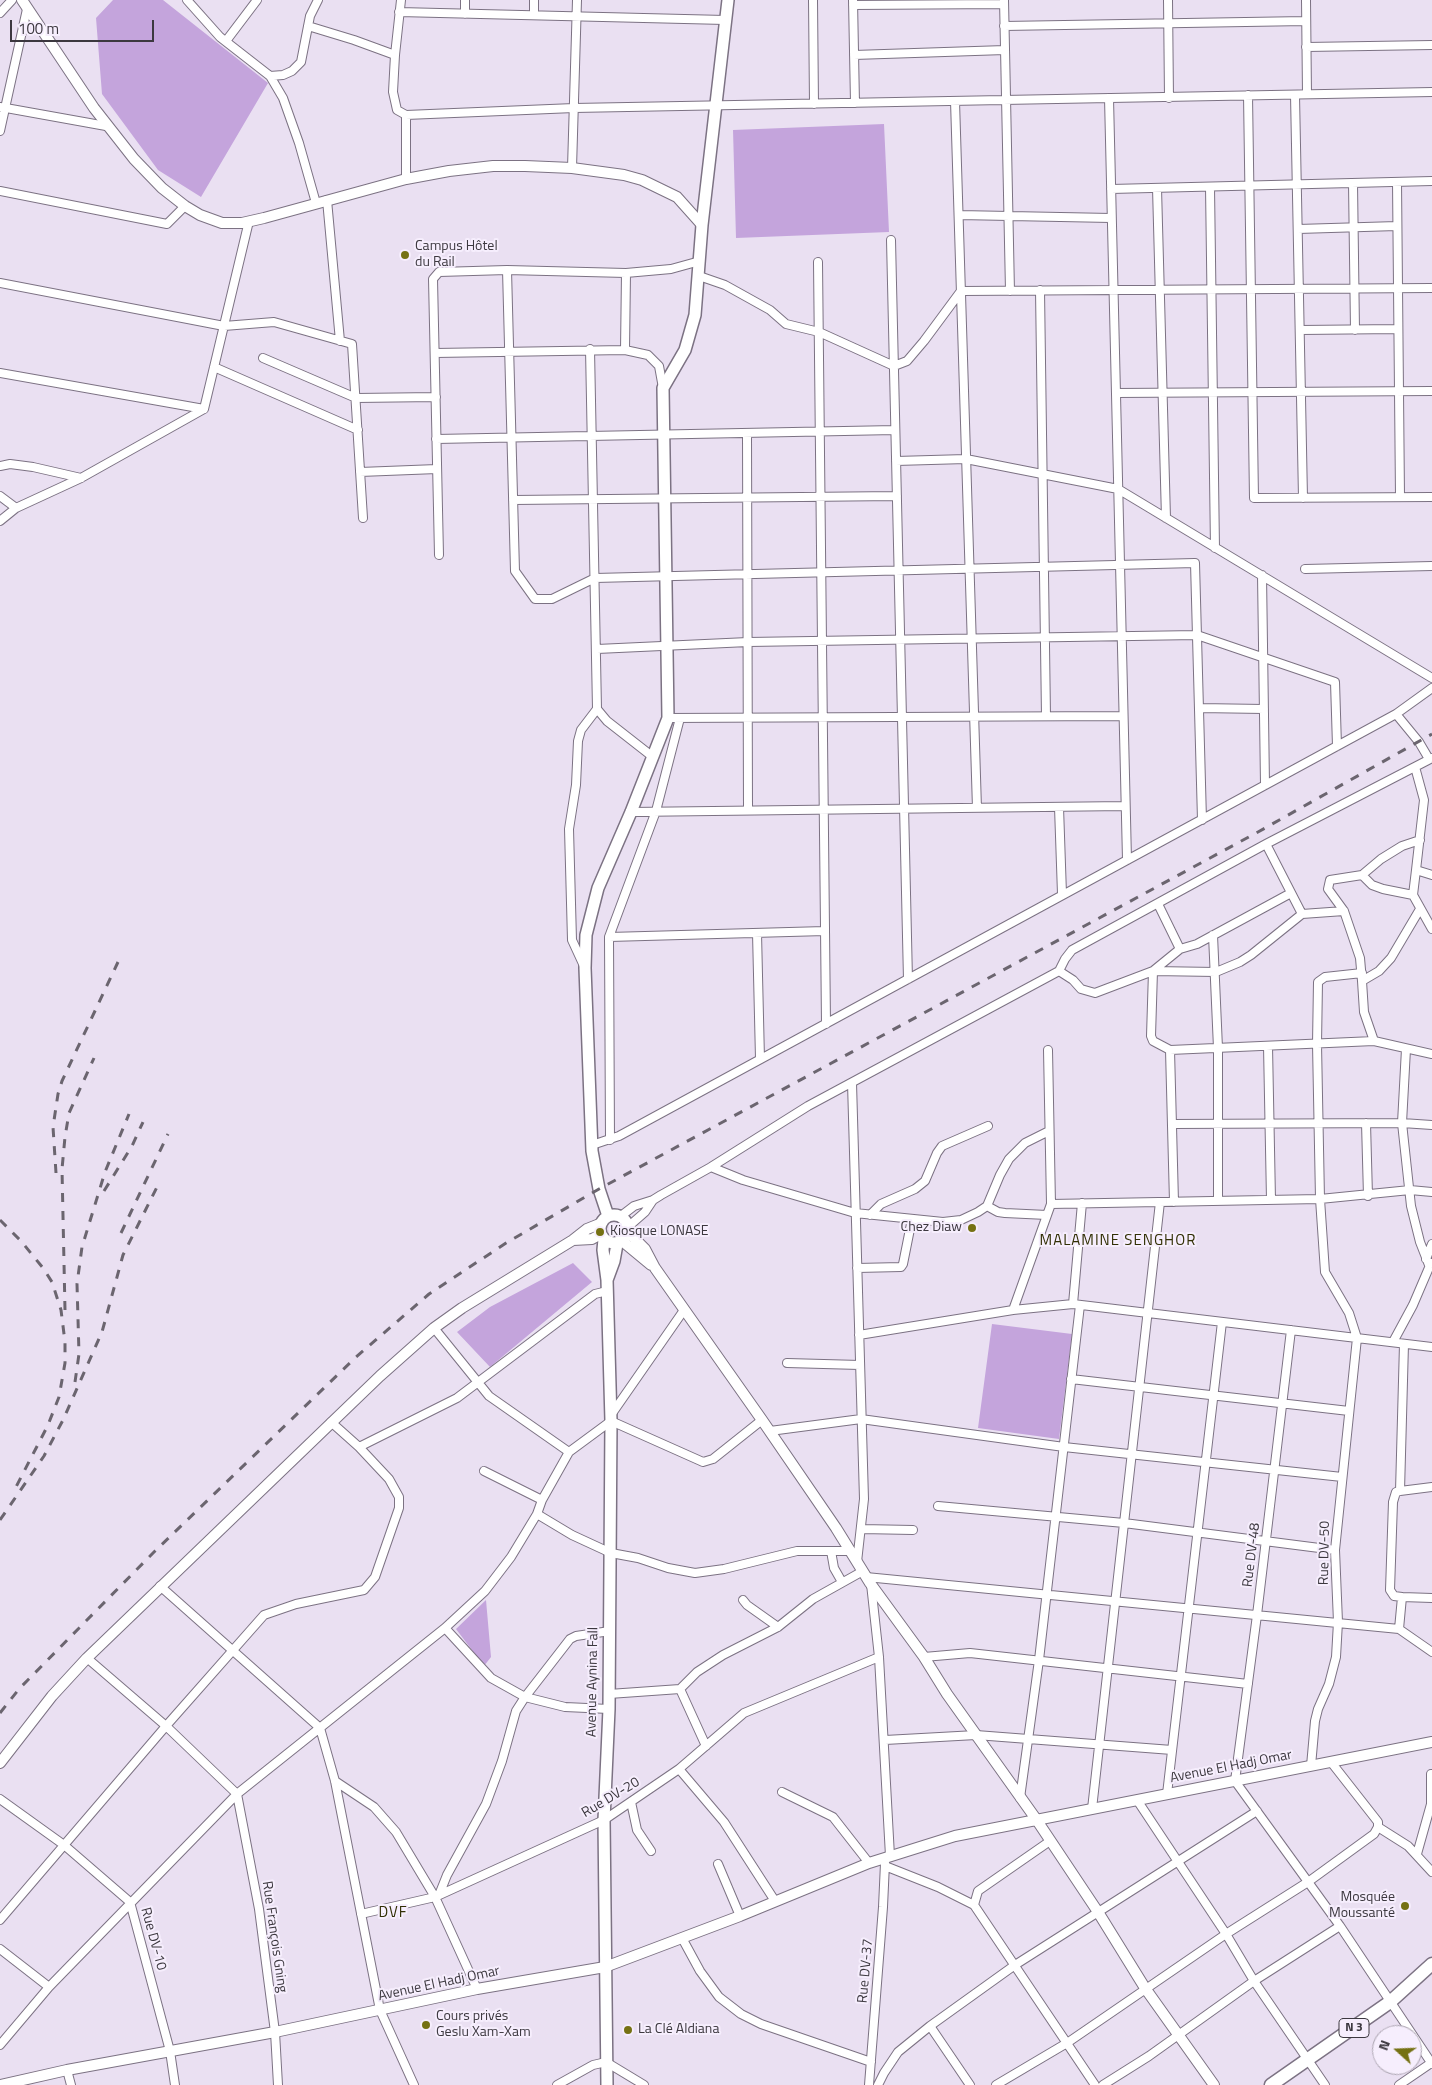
<!DOCTYPE html>
<html>
<head>
<meta charset="utf-8">
<style>
	body { margin:0 }
	#map { position:relative; width:1432px; height:2085px; overflow:hidden; background:#eae0f2; font-family:"Titillium Web",sans-serif }
	canvas { display:block }
	.north { position:absolute; left:1372px; top:2025px; width:50px; height:50px; box-sizing:border-box; background:#f6eefd; border:1px solid #aca5b1; border-radius:50%; rotate:290deg; font-size:14px; font-weight:700; line-height:20px; text-align:center; color:#3c383f }
	.north::after { content:''; display:block; margin:auto; width:18px; height:22px; background:#757113; clip-path:polygon(50% 0,100% 100%,50% 72%,0 100%) }
	.scale { position:absolute; left:10px; top:20px; width:144px; height:22px; box-sizing:border-box; border:2px solid #3c383f; border-top:0; padding-left:6px; font-size:15px; line-height:18px; white-space:nowrap; color:#3c383f; -webkit-text-stroke:4px #f6eefd; paint-order:stroke }
</style>
</head>
<body>
<div id="map">
<canvas width="1432" height="2085"></canvas>
<div class="north">N</div>
<div class="scale">100 m</div>
</div>
<script>
const ctx = document.querySelector('canvas').getContext('2d');
ctx.lineJoin = 'round';
function fill(path, color) {
  ctx.fillStyle = color;
  ctx.fill(path, 'evenodd');
}
function poly(rows) {
  const path = new Path2D();
  for (const r of rows) {
    if (r.length === 3) {
      path.moveTo(r[0] + r[2], r[1]);
      path.arc(r[0], r[1], r[2], 0, 2 * Math.PI);
      continue;
    }
    path.moveTo(r[0], r[1]);
    for (let i = 2; i < r.length; i += 2) path.lineTo(r[i], r[i + 1]);
  }
  return path;
}
function trace(path, color, width, dash) {
  ctx.strokeStyle = color;
  ctx.lineWidth = width;
  ctx.lineCap = dash ? 'butt' : 'round';
  ctx.setLineDash(dash || []);
  ctx.stroke(path);
}
function label(font, color, halo, rows, align = 'center') {
  ctx.font = font + ' "Titillium Web",sans-serif';
  ctx.lineWidth = 4;
  ctx.setLineDash([]);
  ctx.textBaseline = 'middle';
  ctx.strokeStyle = halo;
  ctx.fillStyle = color;
  for (const [text, x, y, turn = 0] of rows) {
    ctx.save();
    ctx.translate(x, y);
    ctx.rotate((+turn || 0) * Math.PI / 180);
    ctx.textAlign = isNaN(turn) ? turn : align;
    if (halo) ctx.strokeText(text, 0, 0);
    ctx.fillText(text, 0, 0);
    ctx.restore();
  }
}
const green = poly([
	[113,0,163,0,268,83,201,197,158,170,102,94,96,18],
	[884,124,889,232,736,238,733,130],
	[573,1263,592,1282,490,1367,457,1332,490,1307],
	[992,1324,1072,1334,1059,1439,978,1428],
	[486,1600,491,1657,484,1666,456,1629]
]);
const minor = poly([
	[187,0,220,37,270,76,283,98,299,143,316,203],
	[401,0,395,55,393,92,397,110,406,115,574,108,1432,92],
	[813,0,814,104],
	[853,0,855,103],
	[1004,0,1010,291],
	[1168,0,1169,98],
	[1306,0,1307,94],
	[853,5,1004,4],
	[399,12,725,20],
	[0,13,12,0],
	[465,14,465,0],
	[534,15,534,0],
	[308,26,354,40,395,55],
	[1004,26,1306,21],
	[226,41,257,0],
	[1306,47,1432,45],
	[854,55,1005,50],
	[270,76,283,75,292,71,301,62,310,16,318,0],
	[1248,95,1254,498,1432,497],
	[1295,95,1303,498],
	[1109,98,1127,860],
	[955,101,977,808],
	[0,107,106,126],
	[406,115,406,179],
	[0,131,27,9],
	[572,168,577,0],
	[1397,182,1400,497],
	[1353,183,1355,330],
	[1210,187,1215,548],
	[1157,188,1166,518],
	[1111,189,1432,181],
	[0,191,167,224,185,206],
	[327,200,340,341],
	[959,215,1111,218],
	[1298,229,1397,226],
	[891,240,908,979],
	[818,262,826,1024],
	[507,270,515,571,535,599,552,599,595,578,1195,563,1202,820],
	[626,273,625,350,648,355,659,366,663,388],
	[699,276,725,285,770,310,786,324,819,332,894,366,907,361,924,341,961,291,1432,288],
	[0,283,224,326,274,322,352,344,363,518],
	[1040,290,1046,716],
	[1300,330,1398,329],
	[590,349,597,709],
	[435,353,625,350],
	[263,358,356,398,436,397],
	[214,367,358,430],
	[0,373,204,409],
	[1116,393,1432,391],
	[747,433,748,810],
	[436,439,895,430],
	[896,461,966,459,1118,489,1432,678],
	[0,466,10,464,33,467,81,478],
	[360,472,437,469],
	[0,496,16,508],
	[513,500,897,496],
	[0,521,16,508,81,478,204,409,249,221],
	[439,555,433,279,439,272,507,270,626,273,671,269,700,261],
	[1305,569,1432,566],
	[1262,575,1265,785],
	[597,649,748,642,1197,635,1335,682,1337,746],
	[1199,708,1264,709],
	[1396,714,1419,742,1429,759],
	[668,718,1123,716],
	[1415,767,1424,800,1416,870],
	[1059,807,1062,894],
	[631,812,1125,806],
	[1266,844,1302,914],
	[1362,875,1381,859,1402,846,1420,840],
	[1432,875,1416,870,1413,895,1432,929],
	[1413,895,1383,889,1372,885,1362,875,1330,880,1328,889,1344,911,1360,958,1362,981,1379,971,1391,958,1420,909],
	[1158,904,1180,949,1197,944,1291,893],
	[757,933,760,1059],
	[1213,935,1218,1048,1218,1201],
	[609,937,825,931],
	[1180,949,1153,971,1151,1036,1153,1041,1170,1050,1374,1041,1432,1054],
	[584,966,572,940,569,829,576,785,578,741,581,730,597,709,607,721,653,757],
	[1059,971,1073,980,1081,989,1095,993,1153,971,1216,972,1240,962,1251,955,1302,914,1344,911],
	[1362,981,1364,1012,1374,1041],
	[1268,1046,1271,1200],
	[1406,1049,1402,1123,1411,1206,1420,1242,1429,1265],
	[1170,1050,1174,1202],
	[852,1083,864,1499,857,1562],
	[1366,1123,1368,1196],
	[1172,1124,1402,1123,1432,1125],
	[610,1140,609,937,656,811,680,718],
	[592,1145,619,1136,1396,714,1432,688],
	[711,1167,743,1180,855,1213,943,1222,961,1220,978,1212,987,1206,1000,1175,1009,1159,1025,1143,1049,1131],
	[1051,1204,1320,1199,1410,1190,1432,1192],
	[987,1206,998,1212,1005,1213,1047,1215],
	[870,1215,881,1204,915,1189,925,1181,937,1153,942,1146,988,1126],
	[621,1216,634,1206,653,1200],
	[629,1226,645,1212,653,1200,661,1195,711,1167,808,1106,1059,971,1065,959,1072,950,1266,844,1432,758],
	[1426,1259,1432,1244],
	[857,1268,901,1267,903,1264,912,1219],
	[1073,1304,1082,1203],
	[1013,1310,1051,1204,1048,1050],
	[434,1328,489,1396,569,1452],
	[1291,1330,1257,1615,1235,1781,1340,1926,1432,2064],
	[859,1335,1013,1310,1073,1304,1432,1347],
	[1393,1342,1413,1305,1431,1263],
	[1404,1344,1400,1491,1432,1487],
	[787,1363,860,1365],
	[1071,1379,1349,1411],
	[611,1415,684,1310],
	[770,1431,861,1419,1064,1447,1342,1477],
	[359,1447,457,1398,595,1294,607,1291],
	[484,1471,542,1500],
	[1400,1491,1396,1492,1393,1502,1390,1590,1394,1596,1402,1597],
	[938,1506,1124,1523,1335,1550],
	[537,1514,572,1535,611,1553,638,1558,668,1568,695,1573,724,1569,797,1551,851,1551],
	[861,1529,913,1530],
	[831,1551,834,1568,842,1582],
	[866,1577,1399,1629,1432,1652],
	[871,1584,879,1657,890,1856],
	[160,1586,320,1728,335,1781,380,2010,414,2085],
	[743,1600,747,1605,778,1627],
	[445,1628,491,1678,525,1697,565,1707,609,1709],
	[1399,1629,1402,1597,1432,1598],
	[924,1657,970,1653,1248,1684],
	[87,1658,166,1726,237,1794,259,1909,275,2032,278,2085],
	[680,1689,706,1746],
	[609,1694,680,1689,697,1672,723,1655,778,1627,813,1599,863,1571],
	[885,1740,976,1735,1172,1750],
	[1311,1766,1315,1721,1318,1709,1329,1684,1336,1657,1338,1622,1335,1550,1357,1338,1349,1313,1325,1272,1320,1199,1317,1044,1318,982,1325,977,1362,973],
	[679,1769,724,1822,775,1901],
	[335,1781,374,1807,396,1832,435,1897,361,1914],
	[782,1792,833,1817,869,1863],
	[1167,1794,1222,1322],
	[1020,1798,1039,1660,1080,1305],
	[0,1799,64,1845,130,1902,170,2051,175,2085],
	[1137,1800,1226,1934,1254,1981,1325,2085],
	[631,1802,637,1830,651,1851],
	[1092,1809,1160,1202],
	[1378,1827,1408,1846,1432,1872],
	[1417,1854,1431,1804,1431,1774],
	[718,1864,740,1916],
	[885,1866,938,1887,974,1905,1095,2085],
	[439,1895,447,1875,486,1804,502,1761,516,1711,525,1697,570,1639,576,1636,610,1631],
	[974,1905,978,1891,1050,1841],
	[0,1920,166,1726,264,1615,296,1604,364,1590,375,1577,399,1508,399,1497,389,1479,359,1447,331,1422],
	[682,1938,700,1971,719,1997,741,2014,761,2024,871,2062],
	[0,1949,49,1987],
	[477,1989,435,1897,604,1820,679,1769,744,1713,879,1657],
	[930,2026,970,2085],
	[0,2045,49,1987,237,1794,445,1628,485,1591,511,1557,537,1514,542,1500,569,1452,611,1421,703,1462,713,1459,762,1420],
	[67,2070,71,2085],
	[557,2085,593,2065,606,2062,644,2085],
	[869,2085,883,1907,885,1863],
	[878,2085,884,2073,898,2052,930,2026,1015,1965,1257,1811],
	[996,2085,1067,2043,1226,1934,1308,1882,1374,1834,1378,1827,1378,1822,1331,1762],
	[1103,2085,1149,2056,1254,1981,1340,1926],
	[1399,2085,1431,2063]
]);
const tertiary = poly([
	[22,0,94,108,134,159,162,188,185,206,200,215,222,223,242,223,264,218,406,179,449,171,493,166,525,166,572,168,624,175,642,180,677,197,702,225],
	[629,1233,645,1249,655,1268,762,1420,836,1528,870,1583,924,1657,947,1694,1036,1819,1098,1912,1145,1988,1214,2085],
	[573,1240,592,1239,601,1234],
	[622,1241,651,1265],
	[0,1763,52,1696,87,1658,380,1376,434,1328,462,1308,573,1240,587,1229,602,1223],
	[1,2085,67,2070,275,2032,477,1989,605,1967,740,1916,869,1863,955,1836,1432,1742]
]);
const secondary = poly([
	[614,1229,14],
	[608,1216,599,1189,592,1151,585,968,586,935,598,888,631,812,668,718,663,388,685,350,695,315,702,225,728,0],
	[604,1239,603,1250,607,1280,611,1421,609,1709,604,1820,607,2085],
	[607,1280,614,1261,617,1244]
]);
const primary = poly([
	[1271,2085,1390,2002,1432,1964]
]);
const rail = poly([
	[56,1173,53,1127,58,1094,62,1081,118,962],
	[104,1191,132,1146,143,1122],
	[0,1220,21,1241,43,1268,52,1282,61,1310,65,1342,65,1363,59,1397,48,1425,16,1487],
	[121,1233,168,1134],
	[65,1310,62,1169,65,1137,69,1113,94,1058],
	[75,1382,79,1354,77,1284,82,1247,105,1172,129,1114],
	[0,1520,44,1456,63,1420,102,1332,123,1255,157,1187],
	[0,1713,19,1689,154,1552,356,1357,429,1294,506,1243,599,1189,1258,832,1432,734]
]);
const markers = [
	[405,255,5,"#757113"],
	[972,1228,5,"#757113"],
	[600,1232,5,"#757113"],
	[1405,1906,5,"#757113"],
	[426,2025,5,"#757113"],
	[628,2030,5,"#757113"]
];
const shields = [
	[1354,2028,30]
];
const shieldNames = [
	["N 3",1354,2028]
];
const poiNames = [
	["Campus Hôtel",415,247],
	["du Rail",415,263],
	["Chez Diaw",962,1228,"right"],
	["Kiosque LONASE",610,1232],
	["Mosquée",1395,1898,"right"],
	["Moussanté",1395,1914,"right"],
	["Cours privés",436,2017],
	["Geslu Xam-Xam",436,2033],
	["La Clé Aldiana",638,2030]
];
const streetNames = [
	["Rue DV-50",1325,1553,-89],
	["Rue DV-48",1252,1555,-83],
	["Avenue Aynina Fall",593,1682,-89],
	["Avenue El Hadj Omar",1231,1767,-11],
	["Rue DV-20",611,1798,-31],
	["Rue François Gning",274,1937,82],
	["Rue DV-10",153,1939,75],
	["Rue DV-37",866,1971,-85],
	["Avenue El Hadj Omar",439,1984,-12]
];
const neighbourhoodNames = [
	["MALAMINE SENGHOR",1118,1241],
	["DVF",393,1913]
];
fill(green, '#c4a4dc');
trace(minor, '#7c7283', 10);
trace(tertiary, '#7c7283', 12);
trace(secondary, '#7c7283', 14);
trace(primary, '#7c7283', 15);
trace(minor, '#fff', 8);
trace(tertiary, '#fff', 10);
trace(secondary, '#fff', 11);
trace(primary, '#fff', 12);
trace(rail, '#6b656f', 3, [9, 9]);
for (const [x, y, r, color] of markers) {
  const dot = new Path2D();
  dot.arc(x, y, r, 0, 2 * Math.PI);
  ctx.fillStyle = color;
  ctx.fill(dot);
  trace(dot, '#f6eefd', 2);
}
for (const [x, y, w] of shields) {
  const box = new Path2D();
  box.roundRect(x - w / 2, y - 9.5, w, 19, 4);
  ctx.fillStyle = '#f6eefd';
  ctx.fill(box);
  trace(box, '#3c383f', 1);
}
label('bold 12px', '#3c383f', null, shieldNames);
label('14px', '#3c383f', '#f6eefd', poiNames, 'left');
label('14px', '#3c383f', '#f6eefd', streetNames);
ctx.letterSpacing = '1px';
label('15px', '#312f04', '#f6eefd', neighbourhoodNames);
ctx.letterSpacing = '0px';
</script>
</body>
</html>
